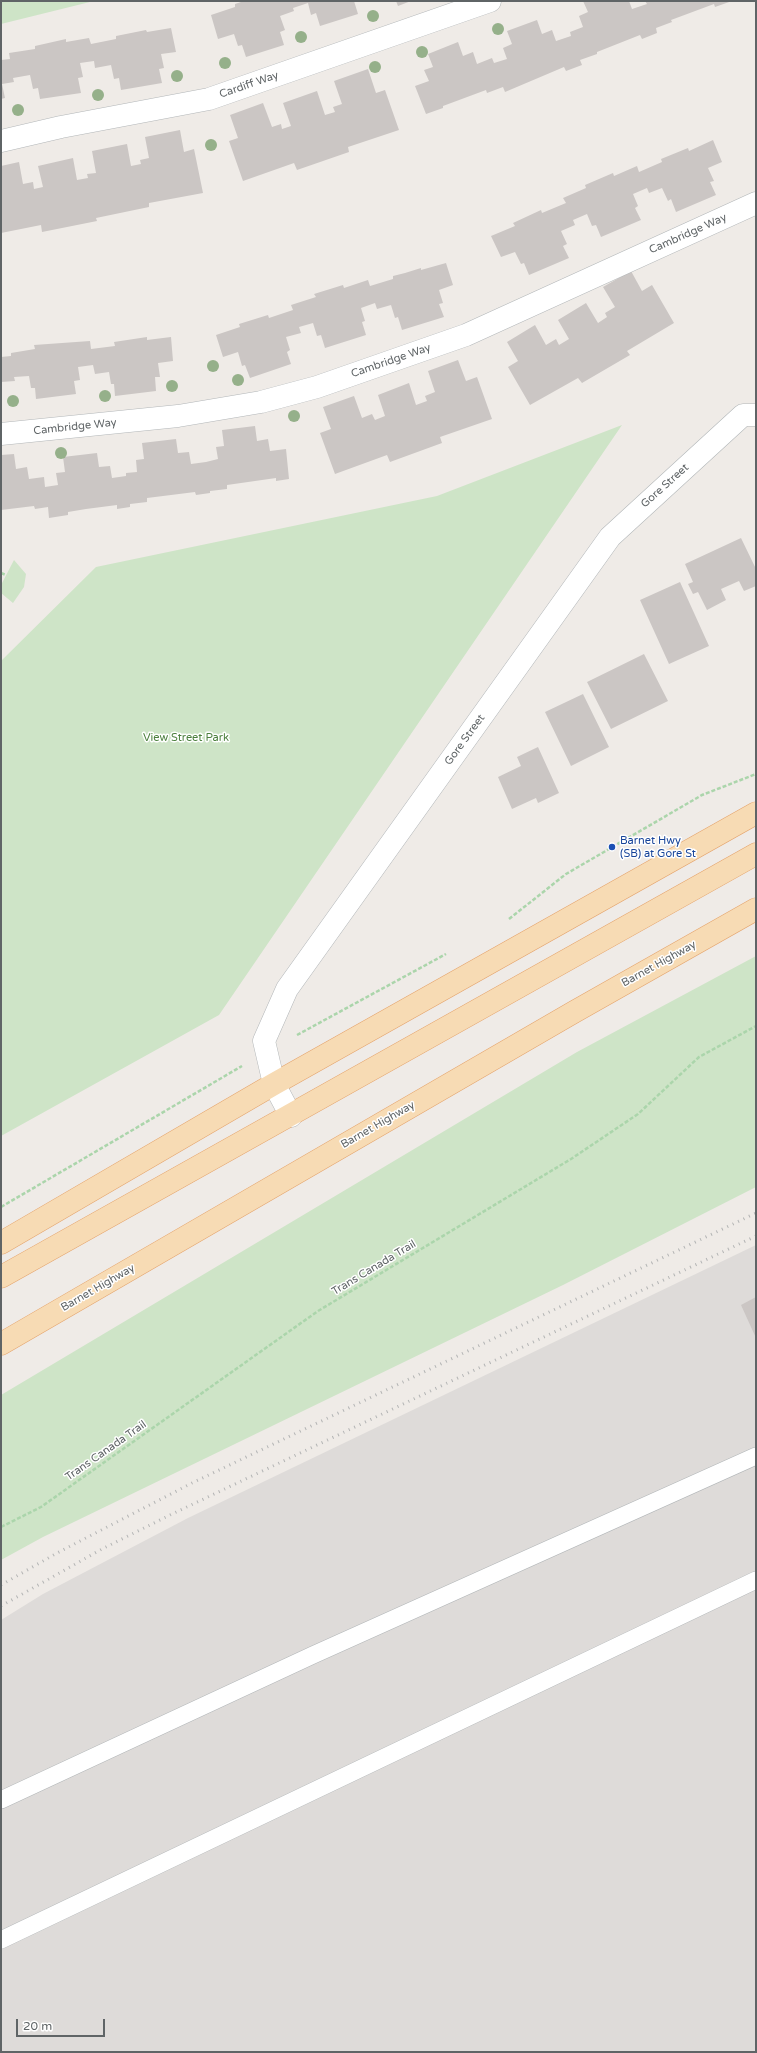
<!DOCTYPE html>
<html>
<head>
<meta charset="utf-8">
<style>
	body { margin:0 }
	#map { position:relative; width:757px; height:2053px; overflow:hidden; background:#efebe7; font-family:"Varela Round",sans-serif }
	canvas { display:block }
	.frame { position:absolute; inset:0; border:2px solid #5f6466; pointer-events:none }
	.scale { position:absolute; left:16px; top:2019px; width:89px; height:18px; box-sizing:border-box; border:2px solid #5f6466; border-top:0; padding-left:5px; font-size:12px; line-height:14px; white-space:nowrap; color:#5f6466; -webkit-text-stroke:3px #fff; paint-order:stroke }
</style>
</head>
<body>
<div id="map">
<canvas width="757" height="2053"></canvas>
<div class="frame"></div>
<div class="scale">20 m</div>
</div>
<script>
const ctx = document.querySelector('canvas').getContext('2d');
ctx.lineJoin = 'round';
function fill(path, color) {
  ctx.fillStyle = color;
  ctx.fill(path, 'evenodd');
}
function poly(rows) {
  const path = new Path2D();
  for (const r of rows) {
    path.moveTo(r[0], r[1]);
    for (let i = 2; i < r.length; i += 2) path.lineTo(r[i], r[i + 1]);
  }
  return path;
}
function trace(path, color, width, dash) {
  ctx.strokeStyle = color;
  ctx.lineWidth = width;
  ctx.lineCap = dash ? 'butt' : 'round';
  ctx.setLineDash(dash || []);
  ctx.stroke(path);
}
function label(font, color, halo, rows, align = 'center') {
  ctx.font = font + ' "Varela Round",sans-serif';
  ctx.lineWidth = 3;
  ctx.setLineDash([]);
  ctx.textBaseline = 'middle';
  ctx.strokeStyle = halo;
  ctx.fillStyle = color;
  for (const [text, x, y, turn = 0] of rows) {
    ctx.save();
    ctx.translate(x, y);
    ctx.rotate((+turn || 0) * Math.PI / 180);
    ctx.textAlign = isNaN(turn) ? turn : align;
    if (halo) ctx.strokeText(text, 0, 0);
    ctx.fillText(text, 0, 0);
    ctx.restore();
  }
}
const industrial = poly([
	[756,1245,756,2052,1,2052,1,1620,43,1594,188,1518]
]);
const green = poly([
	[1,1,94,1,1,24],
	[622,425,219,1015,1,1136,1,661,96,567,437,496],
	[14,560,26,574,24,587,13,603,1,593,1,585],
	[756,956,756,1187,563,1285,43,1537,1,1560,1,1395,577,1052]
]);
const building = poly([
	[244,1,354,1,358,14,320,26,316,13,311,15,308,3,293,8,294,11,280,16,285,30,280,32,284,45,246,57,242,45,238,46,234,34,218,39,211,15,235,7,235,4],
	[396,1,411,1,398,6],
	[583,1,629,1,632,9,647,4,645,1,732,1,715,7,714,4,671,20,672,22,656,28,657,33,642,39,640,35,597,52,597,54,580,60,582,65,566,71,564,67,505,92,503,87,487,93,486,90,443,106,443,108,426,114,415,86,429,81,424,70,433,67,428,54,458,42,463,56,473,52,477,64,492,58,494,63,507,59,503,48,512,44,507,31,537,20,542,34,552,30,556,41,571,36,570,32,583,27,579,16,588,12],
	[171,28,176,52,161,54,164,68,159,69,162,83,121,90,119,78,114,79,111,65,95,68,94,61,80,63,83,77,78,78,81,93,40,99,38,88,33,89,30,75,13,78,14,82,2,84,5,98,1,99,1,60,10,59,9,53,35,49,35,46,66,39,66,42,89,38,91,44,116,39,116,36,146,30,147,32],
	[368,69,376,93,385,90,399,130,348,147,349,152,297,170,294,163,243,181,229,141,238,138,230,115,263,103,272,127,281,124,282,129,291,126,283,103,317,91,325,115,335,112,333,107,342,104,334,81],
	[180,130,184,152,194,149,203,193,149,203,149,207,96,218,97,221,42,232,41,225,1,233,1,166,19,162,23,184,33,182,34,189,43,187,38,166,73,158,77,180,88,178,87,174,96,173,92,151,127,144,131,166,141,164,140,160,149,158,145,137],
	[713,140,722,162,708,168,714,181,710,182,716,195,676,212,671,199,668,201,662,188,649,193,647,188,633,194,638,206,635,208,641,220,601,237,596,225,592,226,587,214,573,220,575,225,561,231,567,244,563,246,569,258,529,275,524,263,521,264,515,252,501,257,491,236,515,226,513,223,541,210,542,213,566,203,563,198,586,188,585,185,613,173,614,176,637,166,639,172,662,162,661,159,688,148,689,151],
	[446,263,453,285,439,290,443,303,439,304,444,317,402,330,398,317,395,318,391,305,377,309,375,303,361,308,365,321,362,322,366,335,325,348,321,335,317,336,313,323,299,327,301,333,286,337,290,350,287,352,291,364,250,378,245,365,242,366,238,352,223,357,216,335,240,327,239,324,268,315,269,318,293,310,291,305,316,297,314,294,343,285,344,288,368,280,370,286,393,279,393,276,405,273,421,268,421,270],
	[631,271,642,291,652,285,674,323,627,351,630,355,582,383,578,378,530,405,508,367,518,361,507,342,535,325,546,345,556,339,559,345,569,339,558,320,586,303,598,323,607,317,605,313,615,307,603,287],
	[147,337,147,340,171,337,173,361,158,363,160,377,155,377,156,391,115,396,114,384,111,384,109,372,95,374,93,365,78,367,80,380,74,381,76,394,36,399,35,388,31,388,29,376,14,377,15,381,1,382,1,357,11,356,11,353,35,349,34,345,90,341,91,349,115,346,114,342],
	[458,360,466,381,477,377,492,419,440,437,442,443,390,462,387,455,335,474,320,433,331,429,323,407,354,396,362,418,372,414,375,420,385,416,378,395,409,383,416,405,427,401,425,396,435,392,428,371],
	[255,426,257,441,268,439,270,451,286,449,289,479,276,481,276,478,227,485,227,489,210,491,210,493,196,495,195,492,147,498,147,502,130,504,130,507,117,509,117,505,86,509,68,512,68,515,49,518,48,507,35,509,34,506,1,510,1,455,14,454,16,469,27,467,29,479,44,477,45,487,58,485,56,473,65,472,63,457,97,453,99,467,110,466,112,478,126,476,126,473,137,472,136,460,144,459,142,443,176,439,178,453,189,452,191,464,206,462,218,459,216,447,224,446,222,430],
	[741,538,756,569,756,586,744,591,739,581,721,589,726,600,707,610,698,592,693,594,688,584,693,582,685,564],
	[680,582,709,646,669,664,640,600],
	[644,654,668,701,611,729,587,682],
	[583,694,609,747,571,766,545,712],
	[538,747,559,793,538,803,536,798,512,809,498,777,521,766,517,757],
	[756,1297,756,1338,741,1305]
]);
const path = poly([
	[1,573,6,575],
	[509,919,566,874,702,795,756,774],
	[297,1035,446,954],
	[1,1207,242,1066],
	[1,1527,41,1507,318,1311,571,1159,638,1114,699,1057,756,1026]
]);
const service = poly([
	[1,1800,313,1655,756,1456],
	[1,1940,756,1580]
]);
const minor = poly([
	[1,141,61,127,209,99,490,1],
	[1,434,178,416,261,402,317,387,466,335,756,203],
	[291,1116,274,1084,264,1041,287,989,610,537,743,415,756,415]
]);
const primary = poly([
	[1,1243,274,1084,756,813],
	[1,1277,756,854],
	[1,1344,574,1012,756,909]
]);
const rail = poly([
	[1,1585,57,1553,192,1483,756,1213],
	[1,1606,102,1549,170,1515,756,1236]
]);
const trees = [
	[373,16],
	[498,29],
	[301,37],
	[422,52],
	[225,63],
	[375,67],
	[177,76],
	[98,95],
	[18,110],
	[211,145],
	[213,366],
	[238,380],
	[172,386],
	[105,396],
	[13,401],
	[294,416],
	[61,453]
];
const markers = [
	[612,847,4,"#1a4fb4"]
];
const streetNames = [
	["Cardiff Way",249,85,-19],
	["Cambridge Way",688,234,-24],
	["Cambridge Way",391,361,-19],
	["Cambridge Way",75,427,-6],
	["Gore Street",665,486,-42],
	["Gore Street",465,740,-54],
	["Barnet Highway",659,964,-29],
	["Barnet Highway",378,1125,-30],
	["Trans Canada Trail",374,1268,-31],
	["Barnet Highway",98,1288,-30],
	["Trans Canada Trail",106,1451,-35]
];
const parkNames = [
	["View Street Park",186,738]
];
const transitNames = [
	["Barnet Hwy",620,841],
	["(SB) at Gore St",620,854]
];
fill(industrial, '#dedbd9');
fill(green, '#cee4c7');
fill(building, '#cbc6c4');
trace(service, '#b2b6b8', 18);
trace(minor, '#b2b6b8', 23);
trace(primary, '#e4a36b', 23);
trace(path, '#abd5ab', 2.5, [4, 2]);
trace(service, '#fff', 17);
trace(minor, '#fff', 22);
trace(primary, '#f7dbb4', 22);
trace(rail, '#b3b4b4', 3, [1, 5]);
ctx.fillStyle = '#95b08a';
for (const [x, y] of trees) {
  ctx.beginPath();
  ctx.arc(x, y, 6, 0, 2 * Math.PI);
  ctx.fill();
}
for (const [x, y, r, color] of markers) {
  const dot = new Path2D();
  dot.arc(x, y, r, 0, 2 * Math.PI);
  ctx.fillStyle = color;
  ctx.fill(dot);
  trace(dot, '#fff', 1.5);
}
label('11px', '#5f6466', '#fff', streetNames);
label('11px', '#4b7f3d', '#fff', parkNames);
label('11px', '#164399', '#fff', transitNames, 'left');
</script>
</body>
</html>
